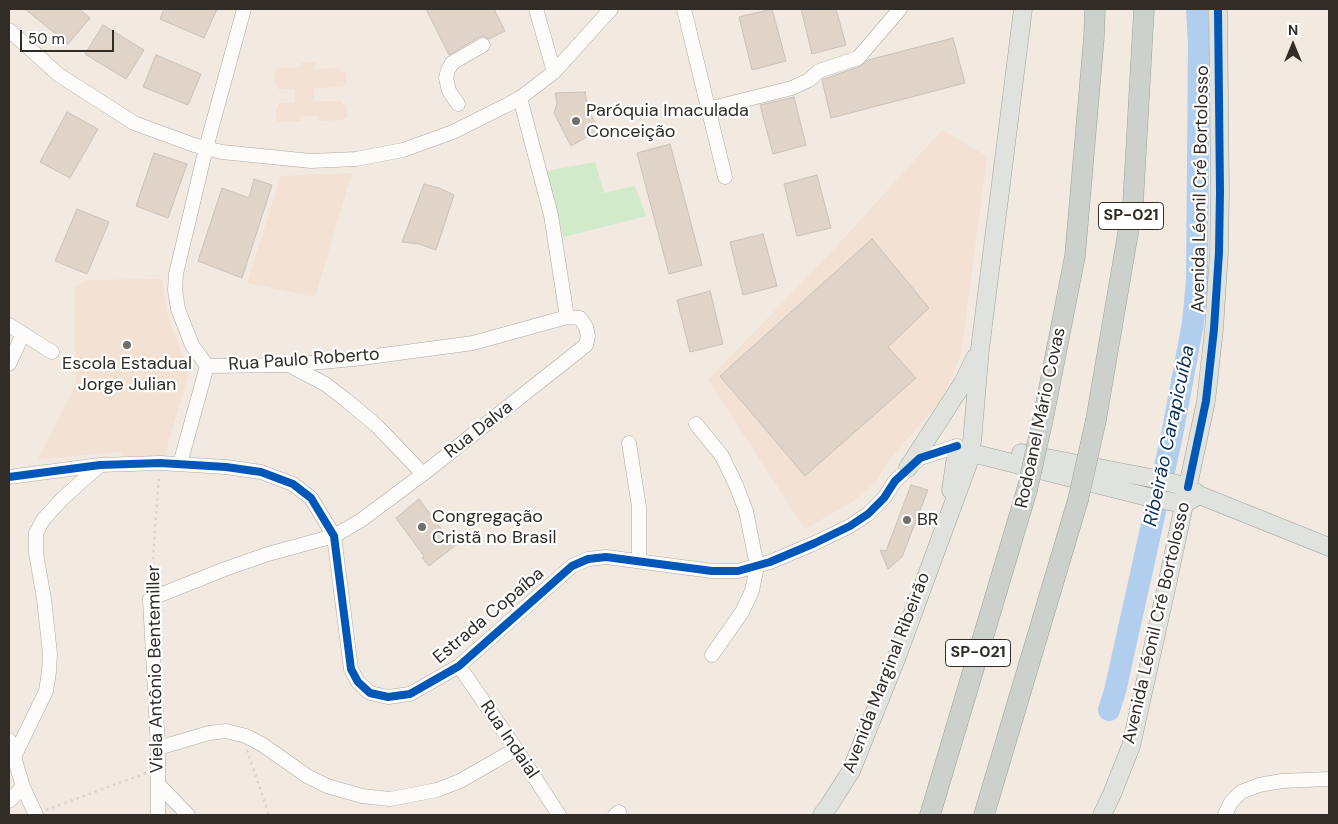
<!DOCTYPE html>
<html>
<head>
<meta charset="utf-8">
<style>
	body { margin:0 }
	#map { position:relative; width:1338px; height:824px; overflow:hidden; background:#f2e9e1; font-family:"DM Sans",sans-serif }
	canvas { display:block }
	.frame { position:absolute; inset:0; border:10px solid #322c26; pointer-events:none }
	.north { position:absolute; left:1268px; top:20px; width:50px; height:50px; -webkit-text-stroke:4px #fff; paint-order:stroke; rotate:0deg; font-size:14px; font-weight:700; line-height:20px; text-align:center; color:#322c26 }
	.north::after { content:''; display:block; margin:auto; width:18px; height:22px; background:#322c26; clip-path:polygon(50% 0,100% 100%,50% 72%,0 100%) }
	.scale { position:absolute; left:20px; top:30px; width:94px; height:22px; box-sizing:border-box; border:2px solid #322c26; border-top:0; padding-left:6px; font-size:15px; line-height:18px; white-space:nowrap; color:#322c26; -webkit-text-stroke:4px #fff; paint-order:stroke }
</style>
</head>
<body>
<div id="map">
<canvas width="1338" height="824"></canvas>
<div class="frame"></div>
<div class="north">N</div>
<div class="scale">50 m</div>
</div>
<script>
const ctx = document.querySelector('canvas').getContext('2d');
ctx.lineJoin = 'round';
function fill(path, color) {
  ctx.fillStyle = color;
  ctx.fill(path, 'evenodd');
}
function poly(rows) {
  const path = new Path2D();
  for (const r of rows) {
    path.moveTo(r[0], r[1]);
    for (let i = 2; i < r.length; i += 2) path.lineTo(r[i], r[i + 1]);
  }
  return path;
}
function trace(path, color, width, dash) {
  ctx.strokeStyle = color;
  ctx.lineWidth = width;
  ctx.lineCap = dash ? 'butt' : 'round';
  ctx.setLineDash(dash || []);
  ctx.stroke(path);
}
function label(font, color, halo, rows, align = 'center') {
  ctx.font = font + ' "DM Sans",sans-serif';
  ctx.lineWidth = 4.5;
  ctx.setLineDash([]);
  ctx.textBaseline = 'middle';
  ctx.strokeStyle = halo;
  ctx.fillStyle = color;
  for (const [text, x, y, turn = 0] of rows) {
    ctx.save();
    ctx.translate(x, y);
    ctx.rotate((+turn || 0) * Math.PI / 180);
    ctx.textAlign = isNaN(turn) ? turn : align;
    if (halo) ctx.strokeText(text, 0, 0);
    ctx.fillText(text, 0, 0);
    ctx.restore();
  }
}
const built = poly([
	[315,62,315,69,340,68,340,72,346,72,346,85,343,85,343,87,314,88,314,101,342,101,342,105,347,105,347,118,344,118,342,120,320,121,318,116,301,117,301,121,278,122,278,119,276,119,276,107,278,107,278,103,294,103,294,89,277,89,277,84,274,84,274,74,276,73,276,68,301,67,301,63],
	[942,130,987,156,961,355,942,399,890,459,875,483,852,502,805,529,708,380,835,248],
	[352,173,315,297,247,283,281,176],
	[162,279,168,317,189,372,164,457,124,456,120,452,38,459,76,384,74,289,85,280]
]);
const green = poly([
	[595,162,604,193,635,186,646,216,563,237,547,171]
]);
const river = poly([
	[1109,710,1115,691,1172,435,1193,323,1197,280,1199,44,1197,9]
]);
const building = poly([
	[25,9,79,9,90,18,68,44,25,9],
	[164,9,217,9,204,38,160,19,164,9],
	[426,9,494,9,505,31,489,39,483,36,479,37,449,55,426,9],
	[772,9,786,61,752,70,739,17,772,9],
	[801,9,836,9,846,45,812,54,801,9],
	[103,25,144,50,126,79,85,54,103,25],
	[953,38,965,83,831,118,822,80,824,79,861,66,868,60,953,38],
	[156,55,201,74,188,105,143,87,156,55],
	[585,92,588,109,599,130,571,146,554,113,557,103,555,93,585,92],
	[794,97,806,145,773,154,760,105,794,97],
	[67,112,98,129,70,178,40,162,67,112],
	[670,144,702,265,669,274,637,153,670,144],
	[154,153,187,164,168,218,136,206,154,153],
	[817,175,831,228,797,236,784,184,817,175],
	[254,179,272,185,242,278,198,261,222,188,249,198,254,179],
	[424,184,439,188,454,195,436,250,419,244,402,242,424,184],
	[77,209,109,222,87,274,55,261,77,209],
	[763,234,777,286,743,295,730,242,763,234],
	[872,239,929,308,888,347,916,378,805,476,720,376,872,239],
	[710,291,723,344,690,352,677,300,710,291],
	[911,485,928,490,902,557,888,569,880,550,886,551,911,485],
	[419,499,448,538,451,537,456,545,429,566,422,558,424,556,396,518,419,499]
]);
const path = poly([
	[151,585,159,476],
	[247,750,269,815],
	[46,810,146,773]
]);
const minor = poly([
	[536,9,554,72],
	[684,9,725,177],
	[9,30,59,75,134,123,194,145,222,152,311,161,356,159,403,150,453,132,507,105,520,98,554,72,611,9],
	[520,98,551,215,567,317],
	[458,104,449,91,446,78,448,70,452,63,483,45],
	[708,109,792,88,809,80,819,71,858,58,900,9],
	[9,325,52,352],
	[9,364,23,334],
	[289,365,325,384,346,400,376,425,423,474],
	[207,366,192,345,178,309,175,290,176,274,206,148,244,9],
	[696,424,722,456,736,485,746,511,757,566,752,591,742,612,712,655],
	[629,443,639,507,639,561],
	[180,464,207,366],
	[9,477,100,465,160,463,226,467,261,472,293,484,311,498,334,536,351,669,358,682,370,693,388,697,410,694,459,666,572,566,588,559,606,557,712,571,738,571,770,562,815,543,850,526,868,514,884,498,895,481,920,458,957,446],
	[459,666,516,749,559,815],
	[9,740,23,787,36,815],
	[158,748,209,733,226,731,246,736,263,745,307,776,327,786,362,796,390,799,437,790,460,781,516,749],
	[14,757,46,691,49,672,50,654,44,599,36,553,36,533,43,520,62,499,100,465],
	[158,784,188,815],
	[9,801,23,787],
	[158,815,158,748,150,599,225,569,268,554,334,536,360,521,423,474,586,345,588,336,586,327,580,318,567,317,473,343,354,359,289,365,207,366],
	[615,815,619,812],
	[1225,815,1231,802,1241,792,1259,785,1282,781,1329,779]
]);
const major = poly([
	[972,442,980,349,1023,9],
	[1021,453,1156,479,1188,487,1199,495,1329,547],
	[908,468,963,383,975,358],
	[951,490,957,450],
	[822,815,828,807,851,771,896,659,972,453,1152,498,1184,504,1199,495],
	[1102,815,1112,794,1131,746,1168,580,1206,401,1214,329,1219,252,1220,191,1218,9]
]);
const highway = poly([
	[1043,419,1075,256,1094,37,1095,9],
	[1096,420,1133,204,1144,9],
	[930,815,1027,490],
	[984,815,1078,500]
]);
const highwayBridge = poly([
	[1027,490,1043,419],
	[1078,500,1096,420]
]);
const cycleway = poly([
	[9,477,100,465,160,463,226,467,261,472,293,484,311,498,334,536,351,669,358,682,370,693,388,697,410,694,459,666,572,566,588,559,606,557,712,571,738,571,770,562,815,543,850,526,868,514,884,498,895,481,920,458,957,446],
	[1188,487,1206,401,1214,329,1219,252,1220,191,1218,9]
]);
const markers = [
	[576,121,5,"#756e67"],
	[127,345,5,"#756e67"],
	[907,520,5,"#756e67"],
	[422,527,5,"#756e67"]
];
const shields = [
	[1131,216,65],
	[978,653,65]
];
const shieldNames = [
	["SP-021",1131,216],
	["SP-021",978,653]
];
const poiNames = [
	["Paróquia Imaculada",586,111],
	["Conceição",586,132],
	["Escola Estadual",127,364,"center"],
	["Jorge Julian",127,385,"center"],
	["Congregação",432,517],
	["Cristã no Brasil",432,538],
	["BR",917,520]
];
const streetNames = [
	["Avenida Léonil Cré Bortolosso",1201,189,-89],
	["Rua Paulo Roberto",304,360,-4],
	["Rodoanel Mário Covas",1041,418,-78],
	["Rua Dalva",479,430,-38],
	["Estrada Copaíba",489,616,-40],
	["Avenida Léonil Cré Bortolosso",1157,623,-77],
	["Viela Antônio Bentemiller",156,669,-91],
	["Avenida Marginal Ribeirão",887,673,-69],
	["Rua Indaial",509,740,56]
];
const waterNames = [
	["Ribeirão Carapicuíba",1170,436,-78]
];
fill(built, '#f3e1d3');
fill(green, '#d1eaca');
trace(river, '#b2ceee', 22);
fill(building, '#e0d3c7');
trace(building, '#c8c1ba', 1);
trace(minor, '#aea8a1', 15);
trace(major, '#9ea097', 19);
trace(highway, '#9ea097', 21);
trace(path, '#d7d4d2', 2.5, [2.5, 4]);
trace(minor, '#fdfcfa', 14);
trace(major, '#e0e2de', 18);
trace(highway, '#ccd1cb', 20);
trace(highwayBridge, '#9ea097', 21, []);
trace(highwayBridge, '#ccd1cb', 20);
trace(cycleway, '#0057b8', 8);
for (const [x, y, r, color] of markers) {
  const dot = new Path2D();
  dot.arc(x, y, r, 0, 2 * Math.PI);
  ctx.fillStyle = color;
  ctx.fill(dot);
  trace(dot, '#fff', 2);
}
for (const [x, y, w] of shields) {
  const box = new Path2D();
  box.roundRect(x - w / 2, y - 13.5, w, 27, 4);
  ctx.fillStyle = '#fff';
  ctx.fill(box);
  trace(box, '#322c26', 1);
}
label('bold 16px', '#322c26', null, shieldNames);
label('18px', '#322c26', '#fff', poiNames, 'left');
label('18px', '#322c26', '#fff', streetNames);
label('italic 19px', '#093056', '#fff', waterNames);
</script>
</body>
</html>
